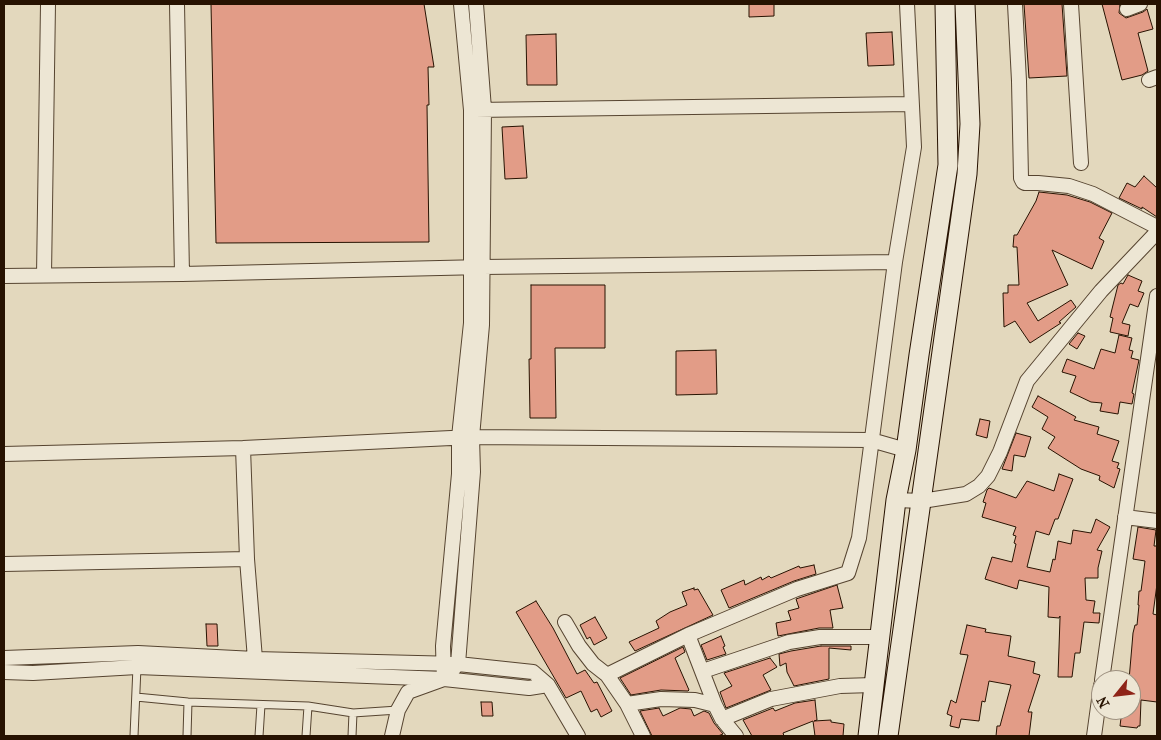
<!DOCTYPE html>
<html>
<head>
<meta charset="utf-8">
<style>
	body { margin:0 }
	#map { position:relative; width:1161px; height:740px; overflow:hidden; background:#e3d8bd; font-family:"IM FELL French Canon",serif }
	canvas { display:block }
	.frame { position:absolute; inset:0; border:5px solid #271201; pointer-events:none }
	.north { position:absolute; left:1091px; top:670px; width:50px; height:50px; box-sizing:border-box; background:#ede6d4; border:1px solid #9e9180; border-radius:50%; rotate:241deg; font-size:14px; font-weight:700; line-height:20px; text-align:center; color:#271201 }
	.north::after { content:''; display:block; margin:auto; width:18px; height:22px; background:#8f2418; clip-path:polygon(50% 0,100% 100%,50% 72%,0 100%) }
</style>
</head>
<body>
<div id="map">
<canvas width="1161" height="740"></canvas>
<div class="frame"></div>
<div class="north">N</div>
</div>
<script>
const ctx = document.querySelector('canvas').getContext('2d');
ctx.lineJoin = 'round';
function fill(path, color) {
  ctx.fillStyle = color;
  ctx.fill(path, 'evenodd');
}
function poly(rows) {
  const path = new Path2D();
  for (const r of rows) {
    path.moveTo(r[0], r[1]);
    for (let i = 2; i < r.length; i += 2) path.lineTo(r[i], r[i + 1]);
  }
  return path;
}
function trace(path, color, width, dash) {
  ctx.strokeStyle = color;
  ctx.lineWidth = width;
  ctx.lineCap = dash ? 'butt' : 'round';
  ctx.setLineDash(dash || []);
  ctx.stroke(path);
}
const building = poly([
	[211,4,424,4,434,67,428,67,429,105,427,105,429,242,216,243,211,4],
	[749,4,774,4,774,16,749,17,749,4],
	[1024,4,1062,4,1067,76,1029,78,1024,4],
	[1102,4,1120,4,1119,13,1126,18,1143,12,1147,9,1153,29,1138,33,1148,71,1142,75,1122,80,1102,4],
	[892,32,894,65,868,66,866,33,892,32],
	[556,34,557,85,527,85,526,35,556,34],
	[523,126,527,178,505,179,502,127,523,126],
	[1144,176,1157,188,1157,217,1142,207,1142,209,1119,198,1127,183,1135,187,1144,176],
	[1039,192,1067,195,1090,202,1112,213,1099,238,1104,241,1092,269,1052,250,1068,285,1027,303,1038,321,1071,300,1076,307,1059,322,1061,323,1030,343,1015,321,1004,327,1003,293,1008,293,1008,285,1019,285,1017,247,1013,247,1014,235,1017,235,1036,201,1039,192],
	[1128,275,1142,281,1138,291,1144,293,1138,307,1130,304,1122,323,1130,325,1128,336,1110,332,1113,318,1110,317,1118,285,1121,283,1123,284,1128,275],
	[531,285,605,285,605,348,555,348,556,418,530,418,529,359,531,359,531,285],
	[1078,333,1085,336,1077,349,1069,344,1078,333],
	[1119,335,1132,338,1129,350,1133,351,1131,358,1139,360,1132,393,1134,394,1132,404,1120,402,1118,414,1100,411,1102,403,1091,402,1070,392,1076,376,1062,372,1067,359,1094,369,1101,349,1115,353,1119,335],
	[716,350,717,394,676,395,676,351,716,350],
	[1038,396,1076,417,1074,420,1099,427,1097,434,1119,441,1112,461,1119,463,1117,468,1120,469,1114,488,1099,480,1100,476,1081,469,1048,448,1055,437,1042,429,1048,417,1032,407,1038,396],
	[980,419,990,421,987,438,976,435,980,419],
	[1016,433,1031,437,1025,457,1014,455,1012,471,1002,469,1016,433],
	[1059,474,1073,479,1058,519,1055,519,1049,535,1036,531,1027,567,1050,572,1053,559,1055,560,1058,541,1071,544,1073,530,1091,533,1096,519,1110,527,1097,550,1102,551,1098,568,1098,578,1085,578,1086,600,1095,601,1093,613,1100,613,1099,623,1084,622,1080,653,1075,653,1072,677,1058,677,1060,618,1060,616,1059,618,1048,617,1049,587,1019,580,1017,589,985,579,992,557,1012,562,1016,544,1014,543,1016,536,1013,535,1016,527,982,517,986,503,983,502,987,490,989,488,1016,498,1027,481,1054,491,1059,474],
	[1138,527,1156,530,1154,546,1157,546,1157,584,1153,614,1157,615,1157,702,1141,700,1140,726,1138,726,1137,728,1120,726,1122,710,1131,710,1131,680,1129,680,1132,645,1133,633,1135,625,1137,625,1139,605,1138,605,1139,591,1141,591,1145,561,1133,559,1138,527],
	[814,565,816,574,794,581,729,608,721,590,744,580,745,585,761,577,762,580,769,576,771,578,799,566,800,568,814,565],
	[837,585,843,608,830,610,833,628,819,628,778,636,776,623,791,620,788,611,799,608,796,599,837,585],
	[694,588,694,590,698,589,713,615,635,651,629,642,659,628,656,621,670,612,687,605,682,592,694,588],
	[536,601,553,628,577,674,585,670,594,683,597,682,612,711,601,717,597,709,591,712,581,691,566,698,516,612,536,601],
	[595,617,607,638,594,645,590,637,587,639,580,625,595,617],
	[206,624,217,624,218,646,207,646,206,624],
	[967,625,986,629,985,632,1011,636,1008,656,1035,662,1033,673,1040,675,1028,712,1032,712,1029,736,996,736,997,726,1000,726,1011,685,989,681,985,702,982,701,979,721,961,719,959,728,950,726,952,716,947,714,951,700,956,703,968,655,960,654,967,625],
	[721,636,725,646,723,647,726,654,707,660,701,645,721,636],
	[821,646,851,646,851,650,829,648,829,679,794,686,787,672,786,663,780,666,779,654,791,651,821,646],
	[683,647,685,652,675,658,689,690,688,691,661,690,631,695,620,678,683,647],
	[770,658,777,667,763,675,771,690,726,708,720,692,732,686,724,673,770,658],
	[815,700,817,720,814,721,831,720,831,722,844,724,843,736,815,736,813,721,783,733,784,736,752,736,743,720,773,708,775,711,795,703,815,700],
	[481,702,492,702,493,716,482,716,481,702],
	[659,708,663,716,680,708,691,709,694,716,704,711,709,713,714,723,723,734,718,736,652,736,640,711,659,708]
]);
const service = poly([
	[136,697,188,702,308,706,353,713,398,710],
	[134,736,137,667],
	[187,736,188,702],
	[259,736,261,705],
	[306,736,308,706],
	[352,736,353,713]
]);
const minor = poly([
	[177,4,182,274],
	[1015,4,1019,81,1021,178,1023,182,1025,183,1038,183,1069,186,1093,194,1157,227],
	[1071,4,1081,163],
	[1127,9,1140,4],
	[1149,80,1157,77],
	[475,110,911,104],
	[44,275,48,4],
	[4,276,182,274,483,267,895,262],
	[243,448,247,559,255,659],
	[4,454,243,448,472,437,871,440,906,450],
	[896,500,922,501,966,494,979,486,988,476,1000,452,1027,381,1101,291,1157,232],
	[1125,517,1157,521],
	[4,564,247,559],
	[565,622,579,646,593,664,607,675,627,704,643,736],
	[688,635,715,705,722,719,736,736],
	[4,658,138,653,255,659,458,664,533,672,548,685,578,736],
	[703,671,789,642,820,637,880,637],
	[4,672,33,673,137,667,444,679,529,688,548,685],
	[607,675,688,635,797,589,848,573,859,538,895,262,914,147,907,4],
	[444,679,443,646,459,474,459,437,471,323,471,110,461,4],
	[1102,680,1157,296],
	[627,704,661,699,695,700,715,705],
	[722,719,771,699,840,686,873,685],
	[392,736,398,710,408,692,444,679,458,664,473,472,472,437,482,325,484,109,476,4],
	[1094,736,1101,685]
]);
const secondary = poly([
	[868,736,896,500,906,450,919,355,948,165,945,4],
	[888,736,967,174,970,124,965,4]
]);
fill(building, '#e29c87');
trace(building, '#271201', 1);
trace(service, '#564430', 9);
trace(minor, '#564430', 16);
trace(secondary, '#271201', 21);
trace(service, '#ede6d4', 7);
trace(minor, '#ede6d4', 14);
trace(secondary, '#ede6d4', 19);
</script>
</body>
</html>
